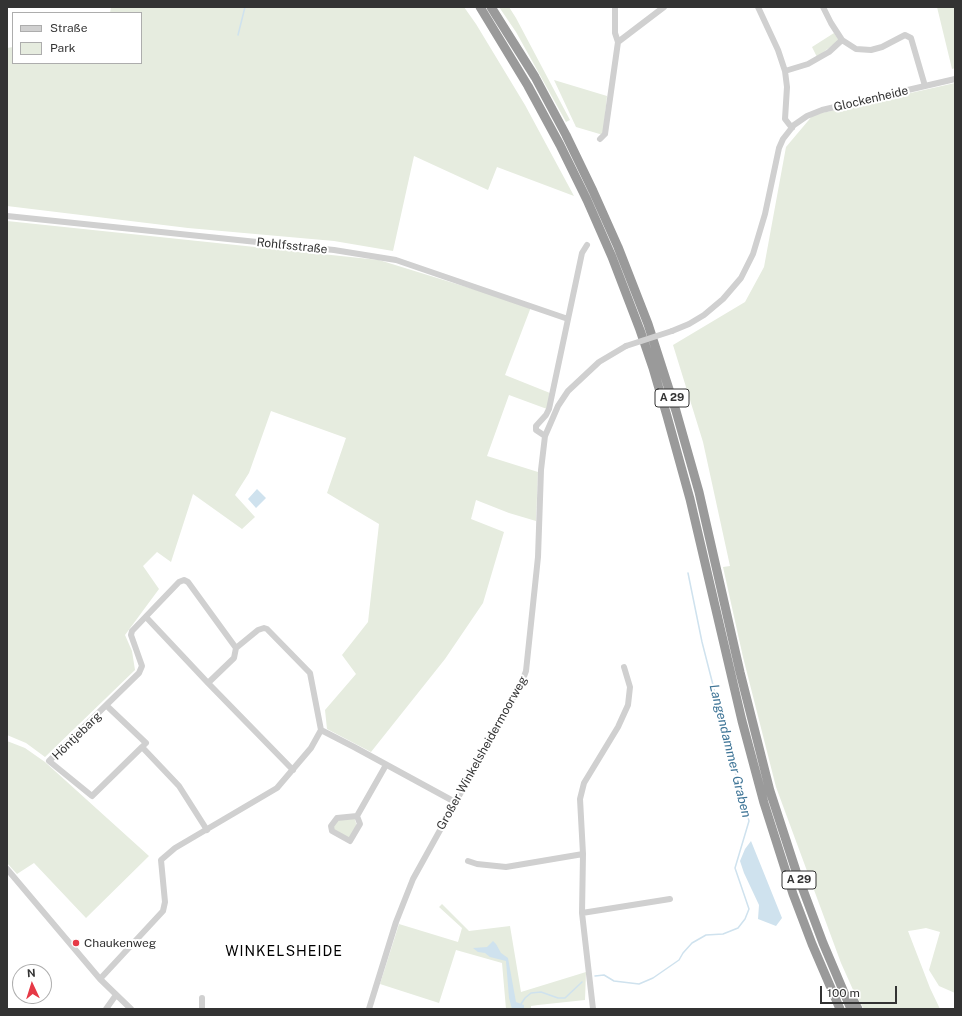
<!DOCTYPE html>
<html>
<head>
<meta charset="utf-8">
<style>
	body { margin:0 }
	#map { position:relative; width:962px; height:1016px; overflow:hidden; background:#fff; font-family:"Public Sans",sans-serif }
	canvas { display:block }
	.frame { position:absolute; inset:0; border:8px solid #333; pointer-events:none }
	.legend { position:absolute; left:12px; top:12px; width:130px; height:52px; box-sizing:border-box; background:#fff; border:1px solid #adadad; margin:0; padding:5px 7px; list-style:none; font-size:12px; color:#333 }
	.legend li { display:flex; align-items:center; gap:8px; height:20px }
	.legend b { width:20px; border:1px solid #adadad }
	.north { position:absolute; left:12px; top:964px; width:40px; height:40px; box-sizing:border-box; background:#fff; border:1px solid #adadad; border-radius:50%; rotate:356deg; font-size:11px; font-weight:700; line-height:16px; text-align:center; color:#333 }
	.north::after { content:''; display:block; margin:auto; width:14px; height:18px; background:#e63946; clip-path:polygon(50% 0,100% 100%,50% 72%,0 100%) }
	.scale { position:absolute; left:820px; top:986px; width:77px; height:18px; box-sizing:border-box; border:2px solid #333; border-top:0; padding-left:5px; font-size:12px; line-height:14px; white-space:nowrap; color:#333; -webkit-text-stroke:3px #fff; paint-order:stroke }
</style>
</head>
<body>
<div id="map">
<canvas width="962" height="1016"></canvas>
<div class="frame"></div>
<ul class="legend">
<li><b style="height:5px;background:#d0d0d0"></b>Straße</li>
<li><b style="height:11px;background:#e6ecdf"></b>Park</li>
</ul>
<div class="north">N</div>
<div class="scale">100 m</div>
</div>
<script>
const ctx = document.querySelector('canvas').getContext('2d');
ctx.lineJoin = 'round';
function fill(path, color) {
  ctx.fillStyle = color;
  ctx.fill(path, 'evenodd');
}
function poly(rows) {
  const path = new Path2D();
  for (const r of rows) {
    path.moveTo(r[0], r[1]);
    for (let i = 2; i < r.length; i += 2) path.lineTo(r[i], r[i + 1]);
  }
  return path;
}
function trace(path, color, width, dash) {
  ctx.strokeStyle = color;
  ctx.lineWidth = width;
  ctx.lineCap = dash ? 'butt' : 'round';
  ctx.setLineDash(dash || []);
  ctx.stroke(path);
}
function label(font, color, halo, rows, align = 'center') {
  ctx.font = font + ' "Public Sans",sans-serif';
  ctx.lineWidth = 4;
  ctx.setLineDash([]);
  ctx.textBaseline = 'middle';
  ctx.strokeStyle = halo;
  ctx.fillStyle = color;
  for (const [text, x, y, turn = 0] of rows) {
    ctx.save();
    ctx.translate(x, y);
    ctx.rotate((+turn || 0) * Math.PI / 180);
    ctx.textAlign = isNaN(turn) ? turn : align;
    if (halo) ctx.strokeText(text, 0, 0);
    ctx.fillText(text, 0, 0);
    ctx.restore();
  }
}
const green = poly([
	[111,7,464,7,476,24,525,105,574,196,497,167,488,190,414,156,393,251,334,241,188,228,7,206,7,48,13,47,13,63,141,63,141,13,110,13],
	[499,7,509,7,516,18,570,120,566,122,516,32],
	[937,7,955,7,955,68,952,69],
	[834,33,838,39,838,41,817,57,812,47],
	[554,80,607,96,603,135,576,127],
	[955,83,955,993,939,986,929,970,940,932,926,928,915,930,908,931,930,988,940,1009,864,1009,854,992,841,963,776,787,743,657,723,567,730,566,703,442,673,345,745,302,764,267,786,147,813,115],
	[7,221,379,260,531,307,505,375,550,393,547,409,509,395,487,456,538,472,536,521,509,513,476,500,471,519,504,532,483,603,445,659,371,752,327,729,325,710,356,674,342,655,368,622,379,524,327,493,346,438,271,411,249,473,235,495,255,517,242,529,193,494,171,562,157,552,143,566,159,589,125,635,132,651,135,670,45,757,26,743,7,735],
	[7,741,25,748,45,762,149,856,86,918,34,863,17,874,7,863],
	[356,818,355,820,357,826,351,837,348,838,334,830,333,825,338,820],
	[442,904,469,931,510,926,521,992,586,972,585,1000,538,1005,531,1006,531,1009,506,1009,502,963,456,950,439,1003,380,984,399,924,458,942,462,928,439,907]
]);
const water = poly([
	[257,489,266,498,256,508,248,499],
	[751,841,782,918,776,926,758,919,759,905,744,873,740,861,745,849],
	[493,941,496,944,501,953,508,958,516,1002,524,1005,524,1009,512,1009,509,998,506,961,490,957,485,953,478,952,473,948,487,947]
]);
const stream = poly([
	[238,35,245,7],
	[595,976,604,975,614,981,639,984,653,978,679,960,683,953,692,943,706,935,723,934,738,928,745,919,749,909,735,868,749,821,735,771,702,642,688,573],
	[521,1004,525,998,531,993,541,992,558,998,565,998,582,982]
]);
const minor = poly([
	[615,7,615,33,618,42],
	[758,7,778,50,785,71,787,87,785,119,792,128],
	[823,7,831,23,842,40,856,49,871,50,882,47,905,35,911,38,925,86],
	[785,71,808,64,829,52,842,40],
	[600,139,605,134,618,42,664,7],
	[7,216,334,250,396,260,568,319],
	[672,331,689,324,704,315,723,299,741,278,753,254,765,214,779,148,783,139,794,125,807,116,822,110,955,79],
	[545,436,536,430,536,426,546,415,549,409,582,253,587,245],
	[146,617,208,683,293,770],
	[208,683,234,658,236,648],
	[107,706,146,743,142,747,179,786,207,830],
	[142,747,92,796,49,761,139,673,142,666,131,635,132,631,179,582,184,580,188,582,236,648,258,630,264,628,267,629,310,673,321,730],
	[357,816,360,824,350,841,332,831,331,826,337,818,357,816,386,765],
	[468,861,477,864,506,867,583,854],
	[7,869,100,979,131,1009],
	[582,913,670,899],
	[100,979,163,911,165,902,161,860,175,848,277,788,311,748,321,730,354,747,455,802],
	[106,1009,116,995],
	[202,1009,202,998],
	[369,1009,396,922,413,879,522,682,526,671,538,557,541,470,545,436,558,406,568,391,599,362,626,346],
	[593,1009,582,913,583,854,580,799,584,783,618,727,628,705,630,687,624,667]
]);
const highway = poly([
	[480,7,528,86,560,145,587,200,612,257,640,330,653,368,667,416,690,499,742,721,764,803,793,894,812,944,840,1009],
	[491,7,535,77,566,135,593,191,618,247,648,324,676,411,699,492,740,672,770,791,796,871,823,943,851,1009],
	[851,996,858,1009]
]);
const minorBridge = poly([
	[626,346,672,331]
]);
const markers = [
	[76,943,4,"#e63946"]
];
const shields = [
	[672,398,34],
	[799,880,34]
];
const shieldNames = [
	["A 29",672,398],
	["A 29",799,880]
];
const streetNames = [
	["Glockenheide",871,99,-13],
	["Rohlfsstraße",292,246,6],
	["Höntjebarg",77,736,-44],
	["Großer Winkelsheidermoorweg",482,753,-61]
];
const poiNames = [
	["Chaukenweg",84,943]
];
const waterNames = [
	["Langendammer Graben",730,751,76]
];
const quarterNames = [
	["WINKELSHEIDE",284,952]
];
fill(green, '#e6ecdf');
fill(water, '#cfe2ee');
trace(stream, '#cfe2ee', 1.5);
trace(minor, '#d0d0d0', 6);
trace(highway, '#9a9a9a', 9);
trace(minorBridge, '#d0d0d0', 6);
for (const [x, y, r, color] of markers) {
  const dot = new Path2D();
  dot.arc(x, y, r, 0, 2 * Math.PI);
  ctx.fillStyle = color;
  ctx.fill(dot);
  trace(dot, '#fff', 1.5);
}
for (const [x, y, w] of shields) {
  const box = new Path2D();
  box.roundRect(x - w / 2, y - 9, w, 18, 3);
  ctx.fillStyle = '#fff';
  ctx.fill(box);
  trace(box, '#333', 1);
}
label('bold 11px', '#333', null, shieldNames);
label('12px', '#333', '#fff', streetNames);
label('12px', '#333', '#fff', poiNames, 'left');
label('italic 13px', '#3f7597', '#fff', waterNames);
ctx.letterSpacing = '1px';
label('14px', '#000', '#fff', quarterNames);
ctx.letterSpacing = '0px';
</script>
</body>
</html>
